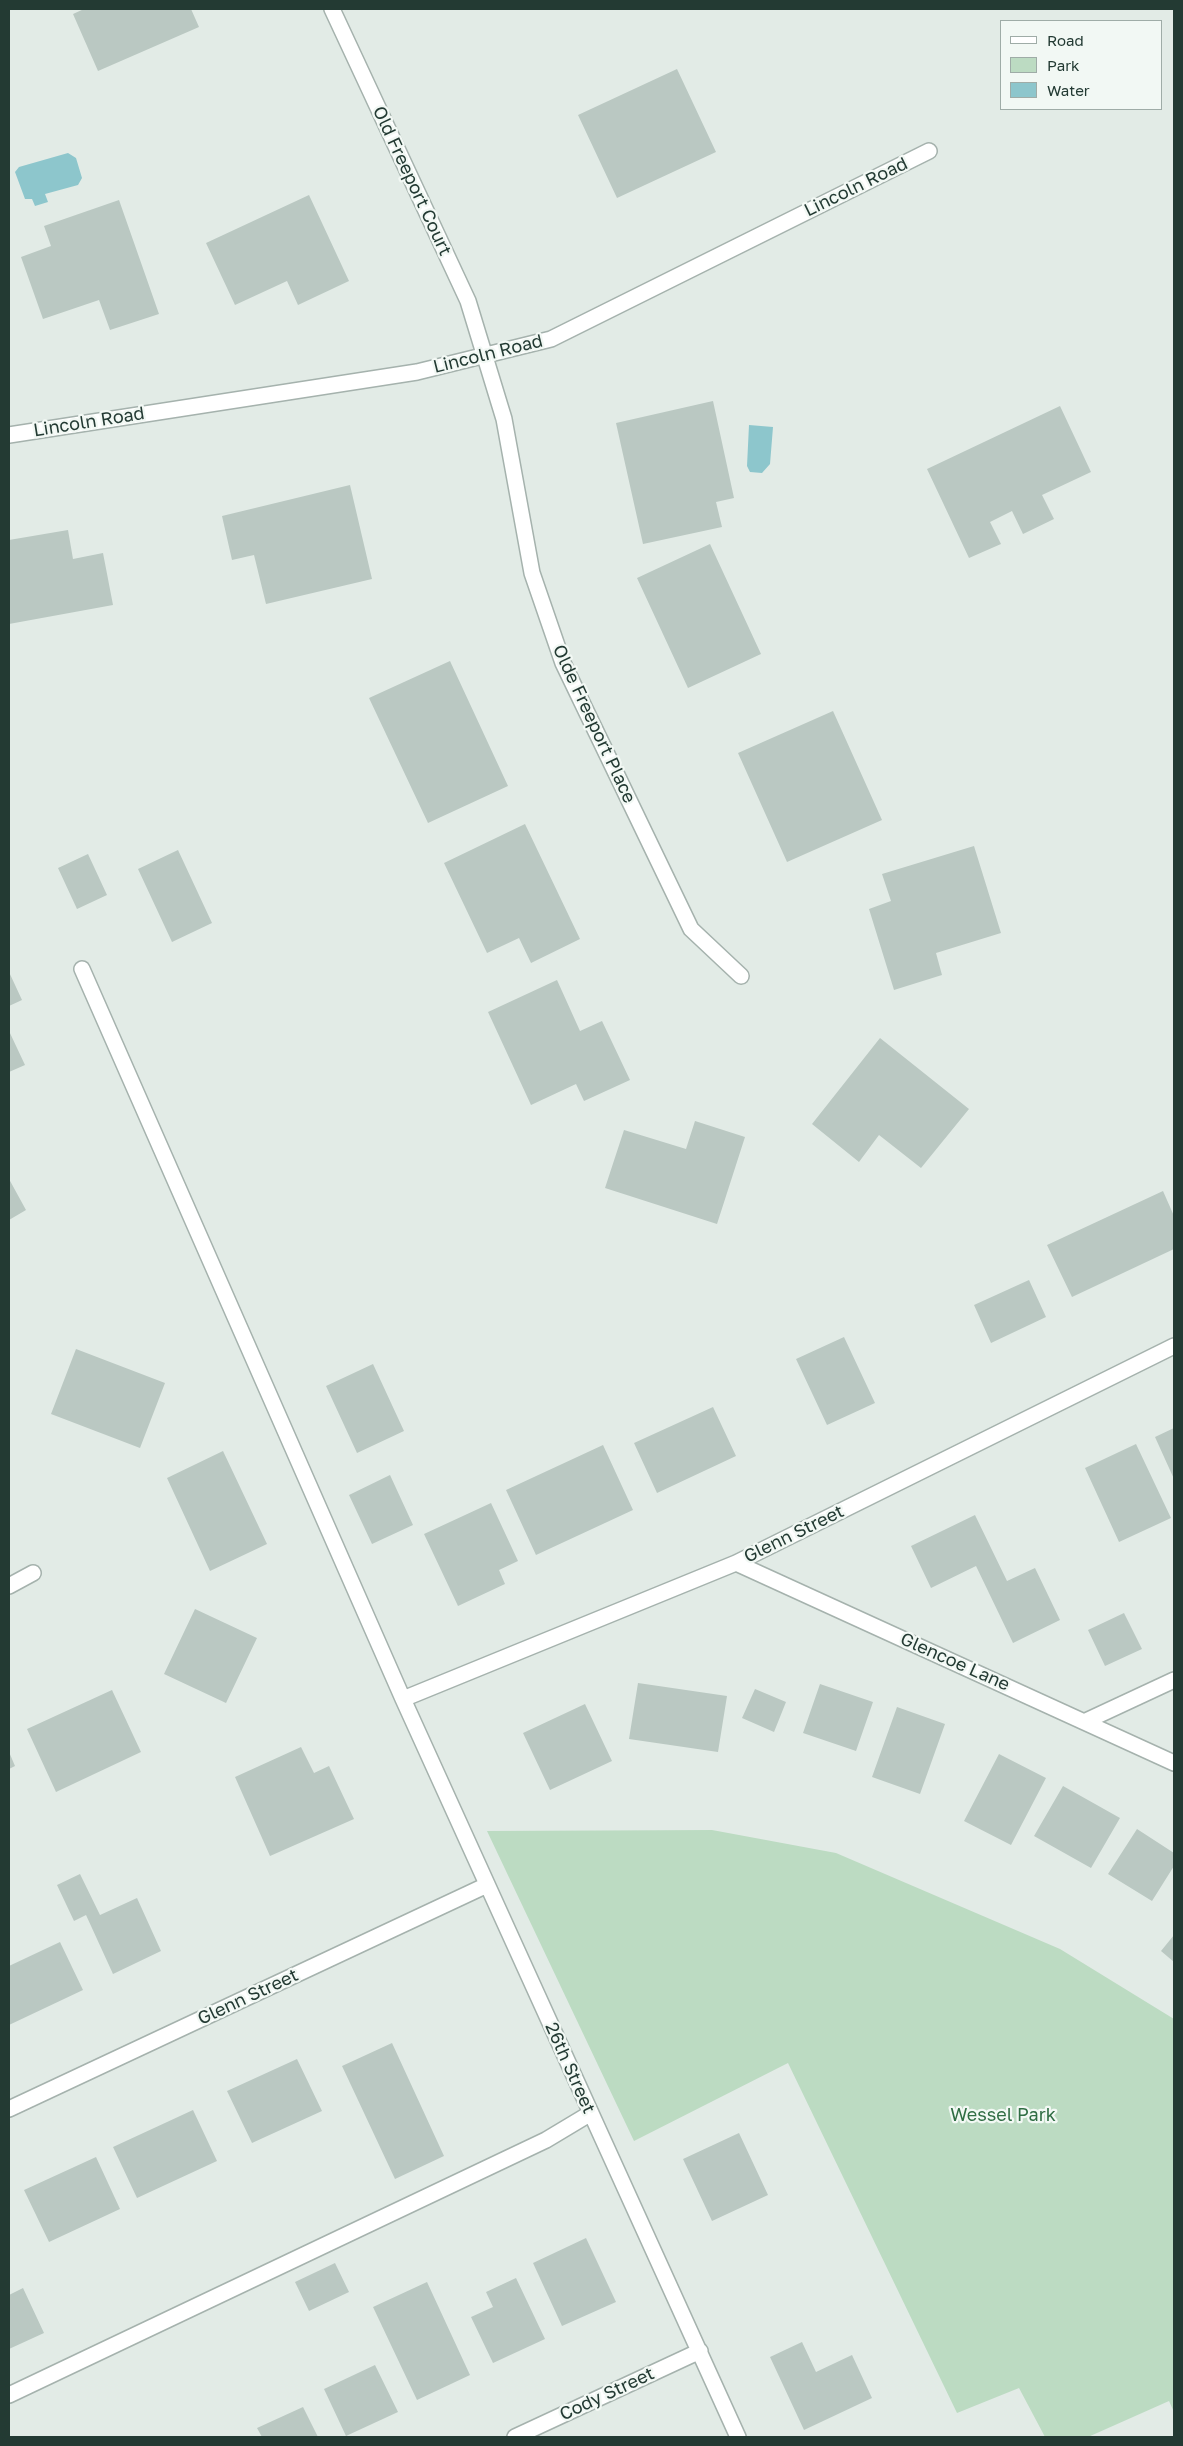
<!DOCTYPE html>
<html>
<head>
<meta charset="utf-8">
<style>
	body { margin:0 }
	#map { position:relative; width:1183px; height:2446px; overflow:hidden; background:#e2ebe6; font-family:"Golos Text",sans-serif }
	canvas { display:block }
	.frame { position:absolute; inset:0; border:10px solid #233a33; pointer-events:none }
	.legend { position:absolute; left:1000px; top:20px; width:162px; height:90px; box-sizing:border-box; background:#f2f8f4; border:1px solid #9faca7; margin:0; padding:6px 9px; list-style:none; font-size:15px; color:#233a33 }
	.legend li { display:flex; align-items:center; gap:10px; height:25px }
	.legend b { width:25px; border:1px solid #9faca7 }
</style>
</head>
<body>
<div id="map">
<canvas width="1183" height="2446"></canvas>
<div class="frame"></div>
<ul class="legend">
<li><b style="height:6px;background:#fff"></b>Road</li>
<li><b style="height:14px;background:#bcdbc2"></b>Park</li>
<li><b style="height:14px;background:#8dc6cc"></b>Water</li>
</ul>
</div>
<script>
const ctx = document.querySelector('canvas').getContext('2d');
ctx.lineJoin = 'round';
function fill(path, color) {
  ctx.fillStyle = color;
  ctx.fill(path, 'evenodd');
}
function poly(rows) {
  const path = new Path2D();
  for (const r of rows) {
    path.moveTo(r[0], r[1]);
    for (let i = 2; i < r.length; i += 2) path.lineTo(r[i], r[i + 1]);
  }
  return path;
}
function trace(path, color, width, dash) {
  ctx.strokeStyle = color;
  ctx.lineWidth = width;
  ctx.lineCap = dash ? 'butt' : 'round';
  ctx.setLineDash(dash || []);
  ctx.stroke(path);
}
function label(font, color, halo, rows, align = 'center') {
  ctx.font = font + ' "Golos Text",sans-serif';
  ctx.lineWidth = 4.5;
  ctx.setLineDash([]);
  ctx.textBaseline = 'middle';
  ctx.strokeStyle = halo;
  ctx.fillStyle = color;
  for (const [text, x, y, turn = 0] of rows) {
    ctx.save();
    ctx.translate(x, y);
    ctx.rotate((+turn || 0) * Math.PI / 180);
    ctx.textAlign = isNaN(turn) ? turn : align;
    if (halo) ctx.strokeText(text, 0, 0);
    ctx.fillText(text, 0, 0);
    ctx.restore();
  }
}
const green = poly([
	[712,1830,836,1853,1060,1949,1174,2019,1174,2412,1169,2401,1088,2437,1045,2437,1019,2388,957,2413,788,2063,634,2141,487,1831]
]);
const water = poly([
	[68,153,76,158,82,178,78,185,45,194,48,202,35,206,32,199,25,199,15,172,19,167],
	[749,425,773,427,770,464,762,473,750,472,747,466]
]);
const building = poly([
	[84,9,191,9,199,27,98,71,73,14],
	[677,69,716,152,617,198,578,115],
	[309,195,349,281,298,305,287,281,235,305,206,243],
	[119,200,159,314,110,330,99,300,43,319,21,257,51,246,44,226],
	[713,401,734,498,716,502,722,527,643,544,616,423],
	[1060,406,1091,472,1042,495,1054,519,1023,534,1012,511,990,522,1001,544,969,558,927,469],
	[350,485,372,579,266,604,254,555,232,560,222,516],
	[68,530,73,559,103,553,113,605,9,624,9,540],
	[710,544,761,654,688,688,637,578],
	[450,661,508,786,428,823,369,698],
	[833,711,882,820,787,862,738,753],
	[525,824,580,939,531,963,519,938,487,953,444,863],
	[974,846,1001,933,936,953,942,975,894,990,869,909,891,901,882,874],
	[178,850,212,923,172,942,138,869],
	[88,854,107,895,77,909,58,868],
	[9,972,22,1000,9,1006],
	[557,980,580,1031,602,1021,630,1080,584,1101,576,1084,531,1105,488,1012],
	[9,1031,25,1065,9,1072],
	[880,1038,969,1109,921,1168,879,1135,859,1162,812,1124],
	[695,1121,745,1137,717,1224,605,1188,624,1130,686,1149],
	[9,1179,26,1210,9,1220],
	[1163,1191,1174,1216,1174,1249,1072,1297,1047,1245],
	[1029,1280,1046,1317,991,1343,974,1305],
	[844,1337,875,1403,827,1425,796,1359],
	[76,1349,165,1383,140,1448,51,1414],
	[373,1364,404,1431,357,1453,326,1386],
	[713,1407,736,1456,657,1493,634,1443],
	[1174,1428,1174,1479,1155,1437],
	[1136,1444,1171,1518,1119,1542,1085,1468],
	[603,1445,633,1510,536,1555,506,1490],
	[223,1451,267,1544,210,1571,167,1478],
	[390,1475,413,1525,372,1544,349,1495],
	[491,1503,518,1561,499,1570,505,1584,458,1606,424,1534],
	[975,1515,1007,1581,1035,1568,1060,1620,1013,1643,976,1566,931,1588,911,1546],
	[195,1609,257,1638,226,1703,164,1674],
	[1124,1613,1142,1649,1105,1666,1088,1630],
	[638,1683,727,1696,718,1752,629,1739],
	[820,1684,873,1702,856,1751,803,1733],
	[755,1689,786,1702,774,1732,742,1718],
	[112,1690,141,1752,56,1792,27,1729],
	[585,1704,612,1761,550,1790,523,1733],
	[897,1707,945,1724,920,1794,872,1777],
	[301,1747,314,1773,329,1766,354,1819,270,1856,235,1777],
	[9,1752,15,1766,9,1769],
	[999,1754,1046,1778,1011,1845,964,1821],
	[1063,1786,1120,1818,1091,1868,1034,1836],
	[1137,1829,1174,1853,1174,1866,1152,1901,1108,1874],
	[80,1874,100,1915,137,1898,161,1951,113,1974,86,1915,74,1921,57,1885],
	[1174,1935,1174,1962,1161,1951],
	[60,1942,83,1990,9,2025,9,1966],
	[392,2043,444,2156,395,2179,342,2066],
	[297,2059,322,2111,252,2143,227,2091],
	[193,2110,217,2161,137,2198,113,2147],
	[739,2133,768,2195,712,2221,683,2159],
	[96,2157,120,2209,49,2242,24,2190],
	[586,2238,616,2302,562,2326,533,2263],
	[335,2263,349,2292,309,2311,295,2282],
	[516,2278,545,2339,493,2363,471,2317,493,2307,486,2292],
	[427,2282,470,2375,417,2400,373,2307],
	[23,2288,44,2333,9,2349,9,2295],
	[802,2342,816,2372,852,2355,872,2398,804,2430,770,2357],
	[375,2365,398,2412,346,2436,324,2389],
	[303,2407,318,2437,262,2437,257,2428]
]);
const minor = poly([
	[332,9,468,301,504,419,532,573,563,663,691,929,741,976],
	[9,435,417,372,551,339,929,151],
	[82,969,403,1699,738,2437],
	[736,1563,1174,1763],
	[9,1586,33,1573],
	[403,1699,736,1563,1174,1346],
	[1086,1721,1174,1680],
	[9,2109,487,1885],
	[9,2395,546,2140,591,2113],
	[515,2437,700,2351]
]);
const streetNames = [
	["Old Freeport Court",412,181,65],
	["Lincoln Road",856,187,-26],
	["Lincoln Road",488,354,-14],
	["Lincoln Road",89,422,-9],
	["Olde Freeport Place",594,724,65],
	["Glenn Street",794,1534,-26],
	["Glencoe Lane",955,1662,24],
	["Glenn Street",248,1997,-25],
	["26th Street",570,2068,66],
	["Cody Street",607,2394,-25]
];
const parkNames = [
	["Wessel Park",1003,2115]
];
fill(green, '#bcdbc2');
fill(water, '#8dc6cc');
fill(building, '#bac8c2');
trace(minor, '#a5b2ad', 18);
trace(minor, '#fff', 15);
label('18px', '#233a33', '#f2f8f4', streetNames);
label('18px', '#306e44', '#f2f8f4', parkNames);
</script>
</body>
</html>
